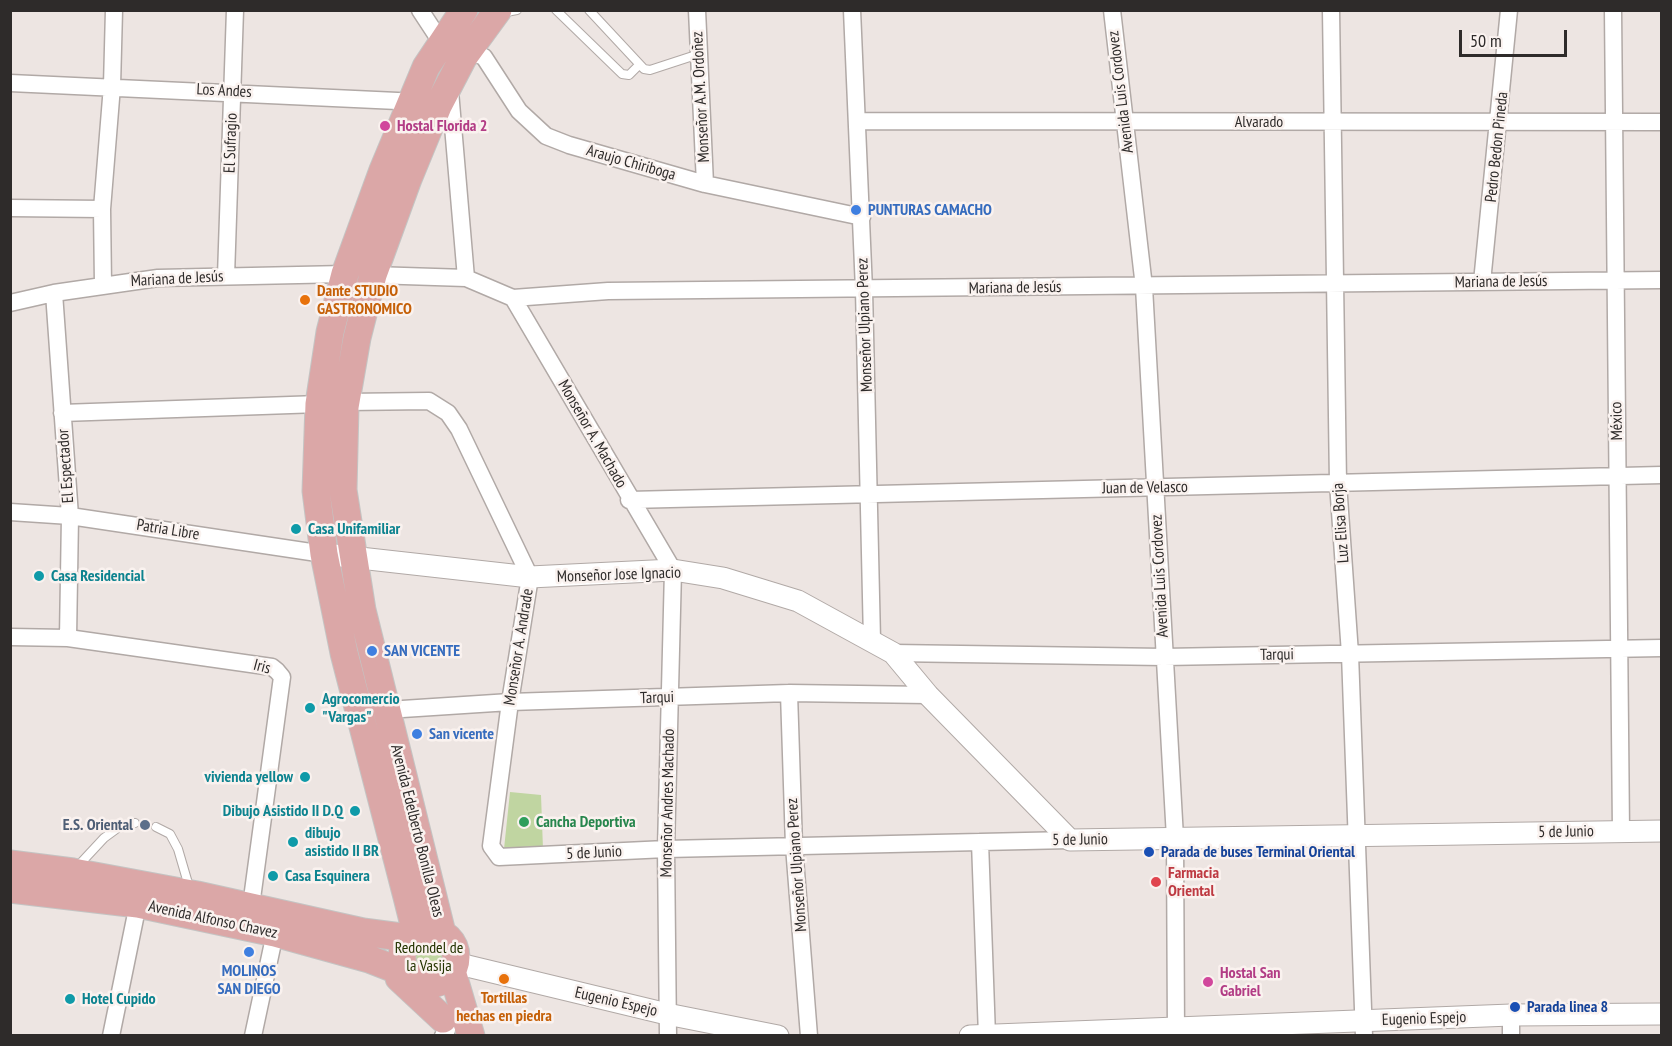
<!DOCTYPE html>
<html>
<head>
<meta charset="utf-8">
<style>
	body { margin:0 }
	#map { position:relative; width:1672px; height:1046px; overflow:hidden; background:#ede5e2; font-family:"PT Sans Narrow",sans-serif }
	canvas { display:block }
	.frame { position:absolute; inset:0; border:12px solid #2e2b2a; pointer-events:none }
	.scale { position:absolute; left:1459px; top:30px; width:108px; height:27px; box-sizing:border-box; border:3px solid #2e2b2a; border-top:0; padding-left:8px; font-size:18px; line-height:21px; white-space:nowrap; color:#2e2b2a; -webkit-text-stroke:4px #faf2ef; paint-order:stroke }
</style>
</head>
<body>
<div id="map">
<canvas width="1672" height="1046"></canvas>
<div class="frame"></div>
<div class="scale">50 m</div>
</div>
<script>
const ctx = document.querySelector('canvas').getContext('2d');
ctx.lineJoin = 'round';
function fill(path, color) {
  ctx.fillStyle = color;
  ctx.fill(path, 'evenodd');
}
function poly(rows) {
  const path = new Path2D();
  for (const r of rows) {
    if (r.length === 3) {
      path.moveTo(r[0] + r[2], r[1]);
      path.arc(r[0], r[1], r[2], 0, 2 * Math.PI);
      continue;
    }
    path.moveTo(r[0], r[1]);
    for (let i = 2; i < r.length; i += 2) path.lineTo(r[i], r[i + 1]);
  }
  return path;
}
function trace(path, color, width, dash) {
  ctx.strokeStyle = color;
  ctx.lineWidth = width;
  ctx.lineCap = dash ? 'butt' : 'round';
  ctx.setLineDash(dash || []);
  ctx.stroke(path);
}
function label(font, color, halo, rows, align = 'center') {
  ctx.font = font + ' "PT Sans Narrow",sans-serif';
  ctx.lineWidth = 5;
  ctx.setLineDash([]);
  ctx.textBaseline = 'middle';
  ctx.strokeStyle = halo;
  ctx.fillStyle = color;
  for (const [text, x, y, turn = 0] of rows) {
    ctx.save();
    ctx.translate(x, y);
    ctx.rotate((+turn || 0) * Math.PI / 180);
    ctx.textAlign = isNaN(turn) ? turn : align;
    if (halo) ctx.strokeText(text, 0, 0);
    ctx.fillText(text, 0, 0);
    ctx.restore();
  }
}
const green = poly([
	[510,792,541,795,543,849,504,849],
	[429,957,18]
]);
const service = poly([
	[556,10,622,74,629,75,639,65],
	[589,10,644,69,650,70,699,54],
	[501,13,517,10],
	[156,827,170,834,178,849,190,890],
	[77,867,104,838,119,827,135,823]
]);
const minor = poly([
	[420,10,441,42,443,51],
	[697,10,705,184],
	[852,10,864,290,872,640],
	[1112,10,1144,287,1175,838,1176,1036],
	[1331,10,1338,483,1350,654,1364,1036],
	[1613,10,1621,831],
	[462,48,484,57,519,111,546,136,569,145,705,184,862,217],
	[10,83,419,102],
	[450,91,466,278],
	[857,121,1662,122],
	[10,208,102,209],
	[373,275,466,278,513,298,608,291,1662,280],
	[226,276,235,10],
	[1482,282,1509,10],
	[103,285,102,209,112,86,114,10],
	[54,293,70,516,68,638],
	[513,298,673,570,666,849,668,1036],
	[10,303,54,293,158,278,345,274],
	[346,402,429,401,448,413,459,429,530,577,510,702,491,846,499,857,666,849,1070,840],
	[62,413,319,404],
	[629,500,1662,475],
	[10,512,70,516,324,554],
	[10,637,68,638,272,667,277,671,282,677,251,906],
	[893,653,1164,657,1662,648],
	[789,693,794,846,809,1036],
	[387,710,510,702,789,693,928,695],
	[980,842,987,1036],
	[111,1036,138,904],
	[253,1036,275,933],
	[443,1036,447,1030],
	[1511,1036,1511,1015]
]);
const tertiary = poly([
	[324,554,530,577,673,570,723,578,798,601,893,653,928,695,1070,840,1662,831],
	[455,963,667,1014,778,1036],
	[970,1036,1511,1015,1662,1014]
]);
const primary = poly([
	[10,864,73,872,197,895,363,932,409,938],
	[10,889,138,904,275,933,369,959,410,975],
	[429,957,27],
	[442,933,362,610,343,490,345,407,357,338,373,275,408,179,438,106,463,58,498,10],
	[413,935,415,929,407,897,344,653,324,554,316,491,319,404,330,332,345,274,383,170,426,67,464,10],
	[452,971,471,1036],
	[399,978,443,1019]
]);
const markers = [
	[385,126,6,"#d1479c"],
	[856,210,6,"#3f7fe0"],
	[305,300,6,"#e8710a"],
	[296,529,6,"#0f9aa8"],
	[39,576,6,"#0f9aa8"],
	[372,651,6,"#3f7fe0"],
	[310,708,6,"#0f9aa8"],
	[417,734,6,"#3f7fe0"],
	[305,777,6,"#0f9aa8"],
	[355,811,6,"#0f9aa8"],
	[524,822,6,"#2e9e5b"],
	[145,825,6,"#5c6f8a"],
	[293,842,6,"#0f9aa8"],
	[1149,852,6,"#1a4fb4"],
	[273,876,6,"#0f9aa8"],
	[1156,882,6,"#e0444e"],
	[249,952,6,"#3f7fe0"],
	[504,979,6,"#e8710a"],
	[1208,982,6,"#d1479c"],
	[70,999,6,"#0f9aa8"],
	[1515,1007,6,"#1a4fb4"]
];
const streetNames = [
	["Los Andes",224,91,3],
	["Avenida Luis Cordovez",1121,92,-97],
	["Monseñor A.M. Ordoñez",701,97,-93],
	["Alvarado",1259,122],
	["El Sufragio",231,143,-88],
	["Pedro Bedon Pineda",1497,147,-84],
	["Araujo Chiriboga",631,163,16],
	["Mariana de Jesús",177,279,-3],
	["Mariana de Jesús",1501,282,-1],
	["Mariana de Jesús",1015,288,-1],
	["Monseñor Ulpiano Perez",865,325,-92],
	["México",1617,421,-91],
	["Monseñor A. Machado",592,434,60],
	["El Espectador",66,466,-94],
	["Juan de Velasco",1145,488,-1],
	["Luz Elisa Borja",1341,523,-94],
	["Patria Libre",168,530,9],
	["Monseñor Jose Ignacio",619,575,-2],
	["Avenida Luis Cordovez",1160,576,-93],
	["Monseñor A. Andrade",519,647,-81],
	["Tarqui",1277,655,-1],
	["Iris",262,667,15],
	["Tarqui",657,698,-2],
	["Monseñor Andres Machado",668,803,-89],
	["Avenida Edelberto Bonilla Oleas",417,831,76],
	["5 de Junio",1566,832,-1],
	["5 de Junio",1080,840,-1],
	["5 de Junio",594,853,-3],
	["Monseñor Ulpiano Perez",797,865,-94],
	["Avenida Alfonso Chavez",213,920,12],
	["Eugenio Espejo",616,1002,13],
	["Eugenio Espejo",1424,1019,-2]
];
const hotelNames = [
	["Hostal Florida 2",397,126],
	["Hostal San",1220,973],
	["Gabriel",1220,991]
];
const shopNames = [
	["PUNTURAS CAMACHO",868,210],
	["SAN VICENTE",384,651],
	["San vicente",429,734],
	["MOLINOS",249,971,"center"],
	["SAN DIEGO",249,989,"center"]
];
const foodNames = [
	["Dante STUDIO",317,291],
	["GASTRONOMICO",317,309],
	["Tortillas",504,998,"center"],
	["hechas en piedra",504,1016,"center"]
];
const cultureNames = [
	["Casa Unifamiliar",308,529],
	["Casa Residencial",51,576],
	["Agrocomercio",322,699],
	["\"Vargas\"",322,717],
	["vivienda yellow",293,777,"right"],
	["Dibujo Asistido II D.Q",343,811,"right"],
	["dibujo",305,833],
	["asistido II BR",305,851],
	["Casa Esquinera",285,876],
	["Hotel Cupido",82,999]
];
const leisureNames = [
	["Cancha Deportiva",536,822]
];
const serviceNames = [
	["E.S. Oriental",133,825]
];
const transitNames = [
	["Parada de buses Terminal Oriental",1161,852],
	["Parada linea 8",1527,1007]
];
const healthNames = [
	["Farmacia",1168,873],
	["Oriental",1168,891]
];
const parkNames = [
	["Redondel de",429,948],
	["la Vasija",429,966]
];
fill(green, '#c0d5a1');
trace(service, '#b1a9a6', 10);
trace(minor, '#b1a9a6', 19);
trace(tertiary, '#b1a9a6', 23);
trace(primary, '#c4c4c3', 29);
trace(service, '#fff', 8);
trace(minor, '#fff', 16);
trace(tertiary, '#fff', 21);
trace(primary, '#dba7a7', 27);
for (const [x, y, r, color] of markers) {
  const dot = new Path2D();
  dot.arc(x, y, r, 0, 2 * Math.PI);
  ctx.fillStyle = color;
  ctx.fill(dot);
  trace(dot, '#faf2ef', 2);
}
label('16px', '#2e2b2a', '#faf2ef', streetNames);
label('bold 16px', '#b23c85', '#faf2ef', hotelNames, 'left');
label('bold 16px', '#366cbe', '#faf2ef', shopNames, 'left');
label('bold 16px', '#c56008', '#faf2ef', foodNames, 'left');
label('bold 16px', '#0d838f', '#faf2ef', cultureNames, 'left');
label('bold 16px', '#27864d', '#faf2ef', leisureNames, 'left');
label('bold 16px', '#4e5e75', '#faf2ef', serviceNames, 'right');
label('bold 16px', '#164399', '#faf2ef', transitNames, 'left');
label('bold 16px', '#be3a42', '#faf2ef', healthNames, 'left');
label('16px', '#243401', '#faf2ef', parkNames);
</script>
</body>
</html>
